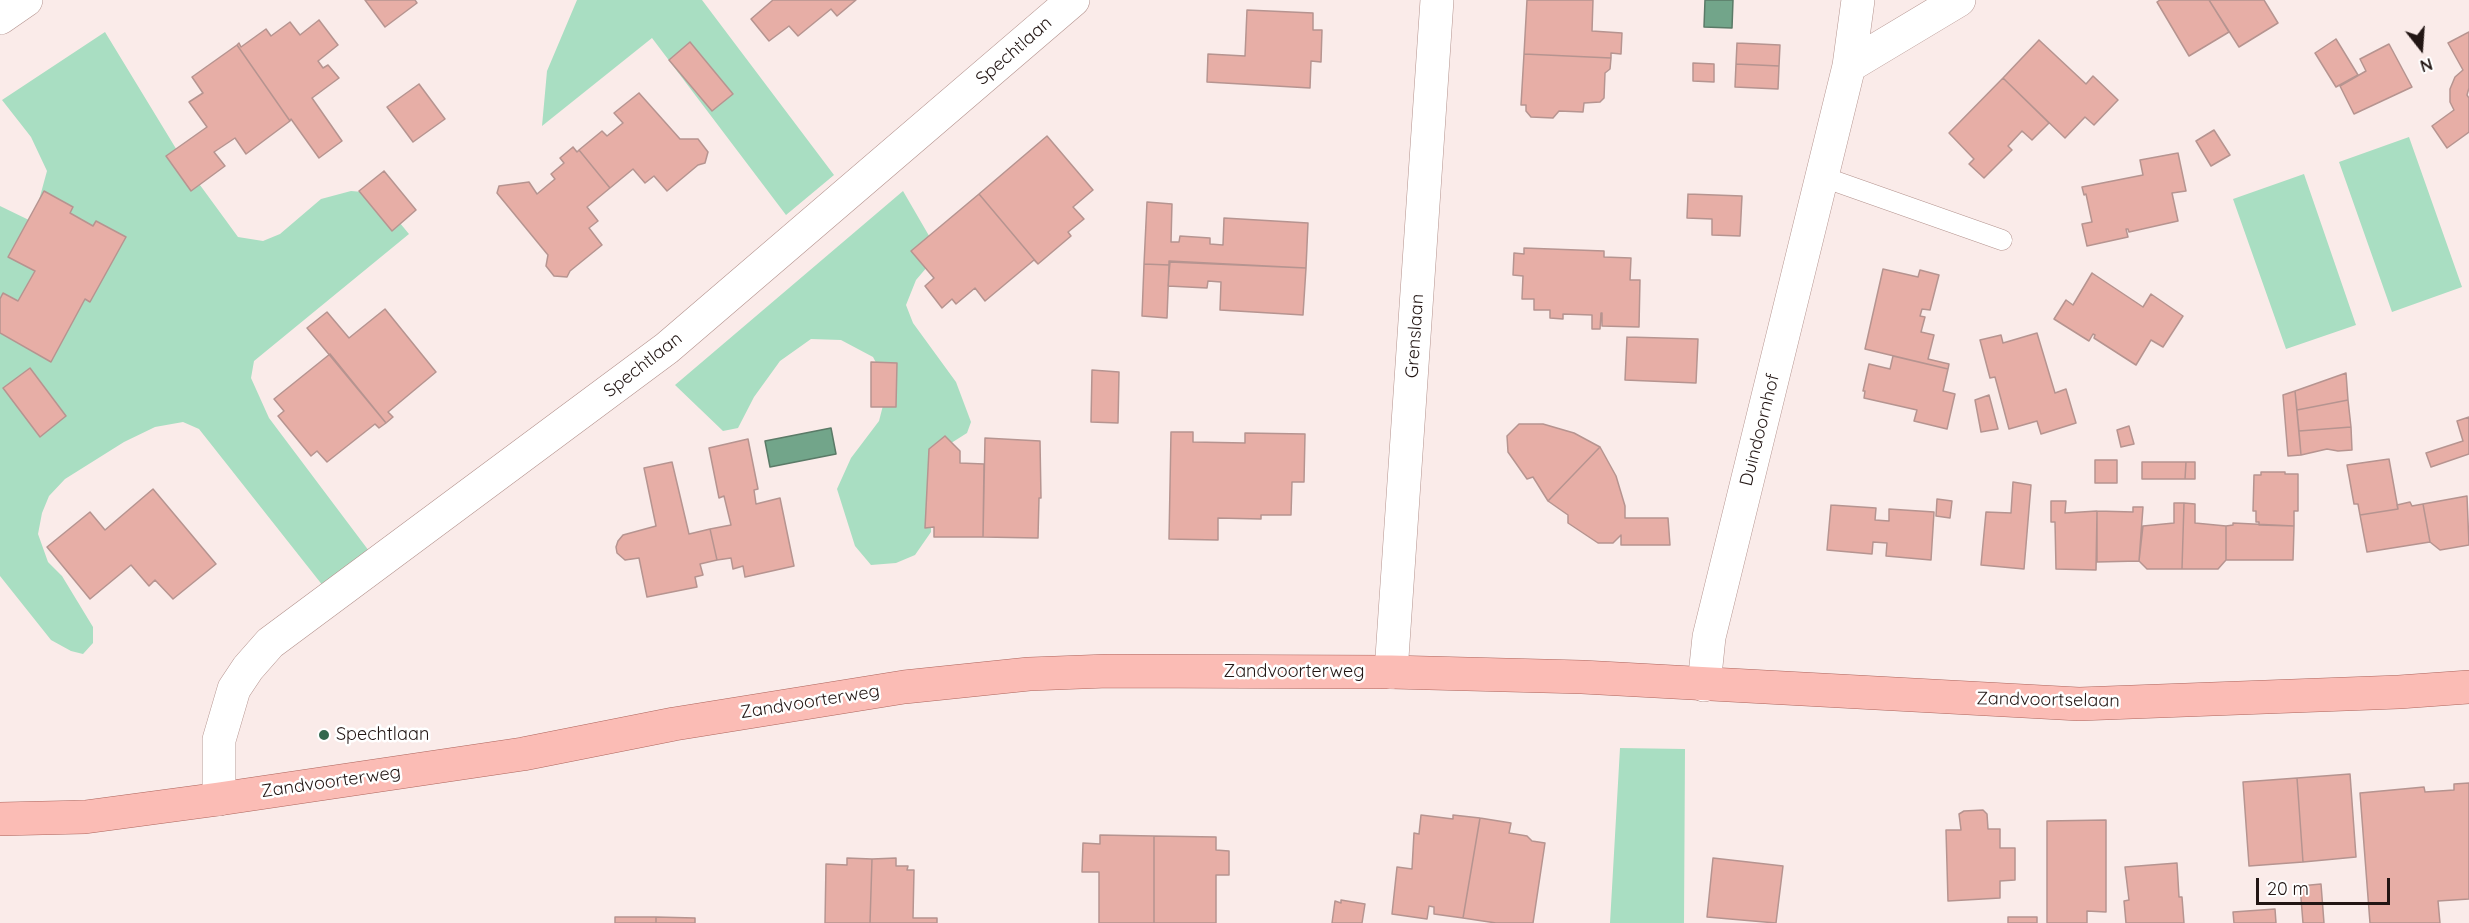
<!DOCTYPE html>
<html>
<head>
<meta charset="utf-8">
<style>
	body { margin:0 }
	#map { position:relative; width:2469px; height:923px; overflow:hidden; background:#faebe9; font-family:Quicksand,sans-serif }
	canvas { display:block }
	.north { position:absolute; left:2391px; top:18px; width:60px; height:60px; -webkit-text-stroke:4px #fff; paint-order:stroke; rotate:163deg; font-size:16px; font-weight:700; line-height:24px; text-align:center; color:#221614 }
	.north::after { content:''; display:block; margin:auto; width:21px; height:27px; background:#221614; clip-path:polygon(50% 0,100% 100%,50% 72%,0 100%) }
	.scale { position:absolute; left:2256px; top:878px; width:134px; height:27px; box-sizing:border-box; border:3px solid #221614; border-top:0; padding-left:8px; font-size:18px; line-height:21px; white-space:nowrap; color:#221614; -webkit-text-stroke:4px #fff; paint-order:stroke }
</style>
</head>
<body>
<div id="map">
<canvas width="2469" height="923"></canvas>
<div class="north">N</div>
<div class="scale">20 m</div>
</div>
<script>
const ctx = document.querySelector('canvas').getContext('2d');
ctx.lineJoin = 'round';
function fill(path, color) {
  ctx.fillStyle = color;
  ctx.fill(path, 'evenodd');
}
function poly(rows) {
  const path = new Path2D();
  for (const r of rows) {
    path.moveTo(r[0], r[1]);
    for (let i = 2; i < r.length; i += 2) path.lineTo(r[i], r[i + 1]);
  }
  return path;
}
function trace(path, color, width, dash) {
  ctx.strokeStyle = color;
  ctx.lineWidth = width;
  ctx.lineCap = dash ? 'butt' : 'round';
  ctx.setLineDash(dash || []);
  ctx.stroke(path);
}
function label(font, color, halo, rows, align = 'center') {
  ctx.font = font + ' Quicksand,sans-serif';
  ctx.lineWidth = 5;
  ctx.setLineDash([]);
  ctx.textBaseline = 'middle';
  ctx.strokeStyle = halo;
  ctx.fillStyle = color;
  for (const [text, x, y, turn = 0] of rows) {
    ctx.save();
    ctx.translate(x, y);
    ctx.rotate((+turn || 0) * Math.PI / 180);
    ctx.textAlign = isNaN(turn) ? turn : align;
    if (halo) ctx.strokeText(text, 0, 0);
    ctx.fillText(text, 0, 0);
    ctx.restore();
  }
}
const green = poly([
	[577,0,702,0,834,175,786,215,652,38,542,126,547,71],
	[105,32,189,170,238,237,263,241,280,234,321,199,351,191,375,193,409,234,254,361,251,378,269,418,375,559,331,596,199,429,183,422,155,427,124,442,65,479,49,496,42,513,38,534,48,562,62,576,93,627,93,643,83,654,71,651,51,640,0,576,0,206,33,222,47,171,31,137,2,100],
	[2409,137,2462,287,2392,312,2339,162],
	[2304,174,2356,325,2286,349,2233,199],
	[903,191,939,253,916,280,906,305,913,323,956,382,971,422,967,433,948,445,932,471,931,532,915,555,896,563,871,565,855,546,837,489,851,458,879,421,888,386,873,357,841,340,811,339,780,361,754,397,738,428,723,431,675,385],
	[1620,748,1685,749,1684,923,1610,923]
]);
const water = poly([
	[1705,0,1733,0,1732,28,1704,27,1705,0],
	[831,428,836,454,770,467,765,441,831,428]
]);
const building = poly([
	[365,0,415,0,417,3,385,27,365,0],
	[773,0,856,0,837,16,831,9,798,36,789,26,769,41,751,19,773,0],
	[1527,0,1593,0,1592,31,1622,33,1621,54,1611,53,1611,58,1524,54,1527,0],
	[2160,0,2209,0,2229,32,2189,56,2157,2,2160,0],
	[2209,0,2264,0,2278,23,2239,47,2209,0],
	[1247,10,1313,13,1313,30,1322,30,1321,62,1311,61,1310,88,1207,82,1208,54,1245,56,1247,10],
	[319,20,338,45,318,61,323,68,328,65,339,78,312,98,342,141,319,158,291,119,290,121,237,45,239,43,241,47,266,29,271,36,290,22,300,35,319,20],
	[2469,32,2469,88,2467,95,2469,98,2469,132,2447,148,2432,126,2454,110,2450,102,2450,89,2455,77,2463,70,2448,43,2469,32],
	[2336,39,2358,75,2336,87,2315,53,2336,39],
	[2039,40,2086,84,2093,76,2118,100,2094,125,2085,117,2065,138,2003,78,2039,40],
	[690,42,733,94,712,111,669,60,690,42],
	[1737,43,1780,45,1779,66,1736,64,1737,43],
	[2389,44,2412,87,2354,114,2340,86,2366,71,2360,59,2389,44],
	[237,45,290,121,246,154,235,138,214,152,225,166,191,191,166,156,207,127,189,102,203,93,192,77,237,45],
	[1524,54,1611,58,1610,69,1605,73,1604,98,1600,102,1584,103,1583,112,1559,111,1553,118,1531,117,1526,111,1526,105,1521,105,1524,54],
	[1693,63,1714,64,1714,82,1693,81,1693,63],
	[1736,64,1779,66,1778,89,1735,87,1736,64],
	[2003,78,2049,123,2032,140,2022,131,2008,146,2012,150,1984,178,1969,164,1974,159,1949,133,2003,78],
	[419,84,445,119,413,142,387,107,419,84],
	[639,93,680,139,698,139,708,152,705,163,698,165,667,191,654,176,645,183,633,169,610,188,579,150,602,131,607,136,623,123,614,113,639,93],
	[2214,130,2230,155,2211,166,2196,141,2214,130],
	[1047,136,1093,190,1073,207,1084,219,1068,232,1071,236,1038,264,979,194,1047,136],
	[573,147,577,152,579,150,610,188,587,207,598,221,589,228,602,245,570,271,567,277,554,276,546,266,548,255,497,193,499,186,529,182,537,194,555,179,551,174,564,163,560,158,573,147],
	[2178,153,2186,191,2172,193,2178,221,2129,232,2128,229,2126,229,2128,237,2087,246,2082,224,2092,222,2086,194,2084,195,2082,187,2143,175,2140,160,2178,153],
	[384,171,416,210,392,231,359,191,384,171],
	[44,191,73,207,70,213,93,226,96,221,126,237,90,302,85,299,51,362,0,333,0,299,3,293,18,301,35,271,8,257,44,191],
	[979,194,1038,264,1034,260,985,301,975,288,956,304,952,299,942,308,925,286,934,278,911,251,979,194],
	[1688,194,1742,196,1740,236,1712,235,1712,219,1687,218,1688,194],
	[1147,202,1172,204,1171,242,1179,242,1180,236,1210,238,1210,244,1223,245,1224,218,1308,223,1306,268,1169,261,1169,265,1144,264,1147,202],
	[1524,248,1604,251,1604,257,1631,258,1630,280,1640,280,1639,327,1602,326,1602,313,1601,313,1600,329,1592,329,1592,315,1563,314,1563,319,1550,318,1550,310,1534,310,1534,299,1522,299,1523,276,1513,275,1514,253,1524,254,1524,248],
	[1170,262,1306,268,1303,315,1220,310,1221,282,1208,281,1207,288,1168,286,1170,262],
	[1144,264,1169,265,1167,318,1142,316,1144,264],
	[1883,269,1918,277,1920,270,1939,275,1930,310,1922,309,1920,316,1925,317,1921,332,1934,335,1928,359,1949,364,1948,369,1865,349,1883,269],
	[2092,273,2143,307,2151,294,2183,316,2163,347,2151,340,2136,365,2094,338,2095,335,2093,334,2089,341,2054,319,2066,300,2073,305,2092,273],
	[385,309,436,372,388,412,393,417,386,423,307,328,327,312,349,338,385,309],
	[2037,333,2055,393,2066,389,2076,423,2041,434,2037,421,2009,429,1995,377,1990,378,1980,340,2001,335,2003,343,2037,333],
	[1627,337,1698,339,1696,383,1625,380,1627,337],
	[330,354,386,423,379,428,375,424,327,462,317,451,311,456,278,416,284,411,274,399,330,354],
	[1893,356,1948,369,1943,391,1955,394,1947,429,1914,421,1917,410,1864,398,1865,391,1863,391,1869,364,1890,369,1893,356],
	[871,362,897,363,896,407,871,407,871,362],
	[30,368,66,416,40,437,3,388,30,368],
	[1092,370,1119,372,1118,423,1091,422,1092,370],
	[2346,373,2348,400,2297,410,2295,391,2346,373],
	[2295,391,2301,455,2288,456,2283,395,2295,391],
	[1989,395,1998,429,1981,432,1975,400,1989,395],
	[2348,400,2351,427,2299,431,2297,410,2348,400],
	[2469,417,2469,454,2431,467,2426,453,2463,441,2457,421,2469,417],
	[1519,424,1543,424,1574,433,1600,447,1548,501,1533,477,1527,479,1508,452,1507,436,1519,424],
	[2129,426,2134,444,2121,447,2117,430,2129,426],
	[2351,427,2352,450,2338,451,2327,449,2301,455,2299,431,2351,427],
	[1171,432,1193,432,1193,442,1245,443,1245,433,1305,434,1304,482,1292,482,1291,515,1261,515,1261,519,1218,518,1218,540,1169,539,1171,432],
	[945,436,960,451,960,463,984,464,983,537,934,537,934,527,925,528,929,449,945,436],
	[985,438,1040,441,1041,498,1039,498,1038,538,983,537,985,438],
	[748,439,758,489,754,490,756,504,780,498,794,566,745,577,743,566,733,569,731,558,717,560,710,529,731,525,724,496,719,498,709,448,748,439],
	[1600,447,1616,476,1625,506,1625,518,1668,518,1670,545,1621,545,1621,535,1613,543,1598,543,1568,523,1568,515,1548,501,1600,447],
	[2389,459,2398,509,2360,515,2358,504,2354,504,2347,465,2389,459],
	[2095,460,2117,460,2117,483,2095,483,2095,460],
	[672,462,689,534,710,529,717,560,700,564,703,575,695,577,697,587,647,597,639,558,625,560,617,553,616,547,618,541,623,535,656,526,644,468,672,462],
	[2142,462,2186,462,2185,479,2142,479,2142,462],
	[2186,462,2195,462,2195,479,2185,479,2186,462],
	[2261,472,2285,472,2285,474,2298,474,2298,511,2294,511,2294,526,2259,525,2259,522,2256,522,2256,511,2253,511,2254,475,2261,475,2261,472],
	[2013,482,2031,485,2024,569,1981,565,1986,512,2011,513,2013,482],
	[153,489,216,564,173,599,155,580,149,586,131,565,90,599,47,547,90,512,105,530,153,489],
	[2467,496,2469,545,2440,550,2430,542,2423,504,2467,496],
	[1937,499,1952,501,1950,518,1936,516,1937,499],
	[2051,501,2066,501,2065,513,2097,511,2096,570,2056,569,2055,522,2051,522,2051,501],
	[2410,502,2412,506,2423,504,2430,542,2367,552,2360,515,2398,509,2397,505,2410,502],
	[2174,503,2184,503,2182,569,2147,569,2139,561,2143,526,2174,523,2174,503],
	[2184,503,2195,504,2195,523,2226,526,2226,560,2218,569,2182,569,2184,503],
	[1831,505,1876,508,1875,520,1889,521,1889,509,1934,512,1931,560,1886,556,1887,543,1873,542,1872,554,1827,550,1831,505],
	[2133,507,2143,507,2139,561,2097,562,2097,511,2133,512,2133,507],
	[2233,523,2294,526,2293,560,2226,560,2226,526,2233,525,2233,523],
	[2350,774,2356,857,2303,862,2297,778,2350,774],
	[2297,778,2303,862,2249,866,2243,782,2297,778],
	[2469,783,2469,899,2438,901,2440,923,2370,923,2360,793,2424,787,2425,792,2454,790,2454,784,2469,783],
	[1983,810,1987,814,1988,829,2000,829,2000,848,2015,848,2015,880,2000,881,2000,898,1948,901,1946,830,1961,830,1959,814,1964,811,1983,810],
	[1421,815,1453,819,1453,815,1480,818,1463,918,1434,914,1434,907,1429,906,1427,919,1392,914,1397,867,1412,869,1414,833,1419,834,1421,815],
	[1480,818,1511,823,1509,833,1527,836,1532,841,1545,843,1533,923,1496,923,1463,918,1480,818],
	[2106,820,2106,912,2087,911,2087,923,2047,923,2047,821,2106,820],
	[1100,835,1154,836,1154,923,1099,923,1099,872,1082,872,1083,843,1100,844,1100,835],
	[1154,836,1216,837,1216,850,1229,851,1229,875,1216,875,1216,923,1154,923,1154,836],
	[847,858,872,859,870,923,825,923,826,864,847,865,847,858],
	[896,858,896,866,908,866,907,870,914,870,913,918,937,918,937,923,870,923,872,859,896,858],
	[1713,858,1783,866,1776,923,1707,917,1713,858],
	[2177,863,2179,897,2182,897,2184,923,2126,923,2124,901,2129,900,2125,867,2177,863],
	[2321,884,2324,923,2303,923,2300,886,2321,884],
	[1341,900,1365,904,1362,923,1332,923,1335,901,1341,903,1341,900],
	[2275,909,2276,923,2234,923,2233,912,2275,909],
	[615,917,656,917,656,923,615,923,615,917],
	[656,917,695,918,695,923,656,923,656,917],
	[2008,917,2037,917,2037,923,2008,923,2008,917]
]);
const service = poly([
	[1823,177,2002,240]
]);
const minor = poly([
	[0,18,26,0],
	[1849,66,1959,0],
	[1391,672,1437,0],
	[1704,685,1709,637,1849,66,1858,0],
	[219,799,219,740,234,689,248,668,270,643,667,348,1073,0]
]);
const primary = poly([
	[0,819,85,817,219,799,523,754,674,724,904,687,1029,674,1108,671,1391,672,1582,677,2079,704,2399,692,2469,687]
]);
const markers = [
	[324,735,6,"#32684e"]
];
const streetNames = [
	["Spechtlaan",1014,51,-41],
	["Grenslaan",1415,336,-86],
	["Spechtlaan",643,365,-38],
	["Duindoornhof",1760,430,-76],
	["Zandvoorterweg",1294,672],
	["Zandvoortselaan",2048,700,1],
	["Zandvoorterweg",810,702,-9],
	["Zandvoorterweg",331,782,-8]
];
const poiNames = [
	["Spechtlaan",336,735]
];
fill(green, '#a9dec2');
fill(water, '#72a58a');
trace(water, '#5a7a67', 1.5);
fill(building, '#e7aea6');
trace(building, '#b69490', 1.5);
trace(service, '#b3928d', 21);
trace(minor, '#b3928d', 34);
trace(primary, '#ad655d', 34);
trace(service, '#fff', 20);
trace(minor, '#fff', 33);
trace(primary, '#fbbcb5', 33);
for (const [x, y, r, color] of markers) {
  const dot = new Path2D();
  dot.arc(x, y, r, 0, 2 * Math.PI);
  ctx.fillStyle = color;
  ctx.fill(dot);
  trace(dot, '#fff', 2);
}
label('18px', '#221614', '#fff', streetNames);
label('18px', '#221614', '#fff', poiNames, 'left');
</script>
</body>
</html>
